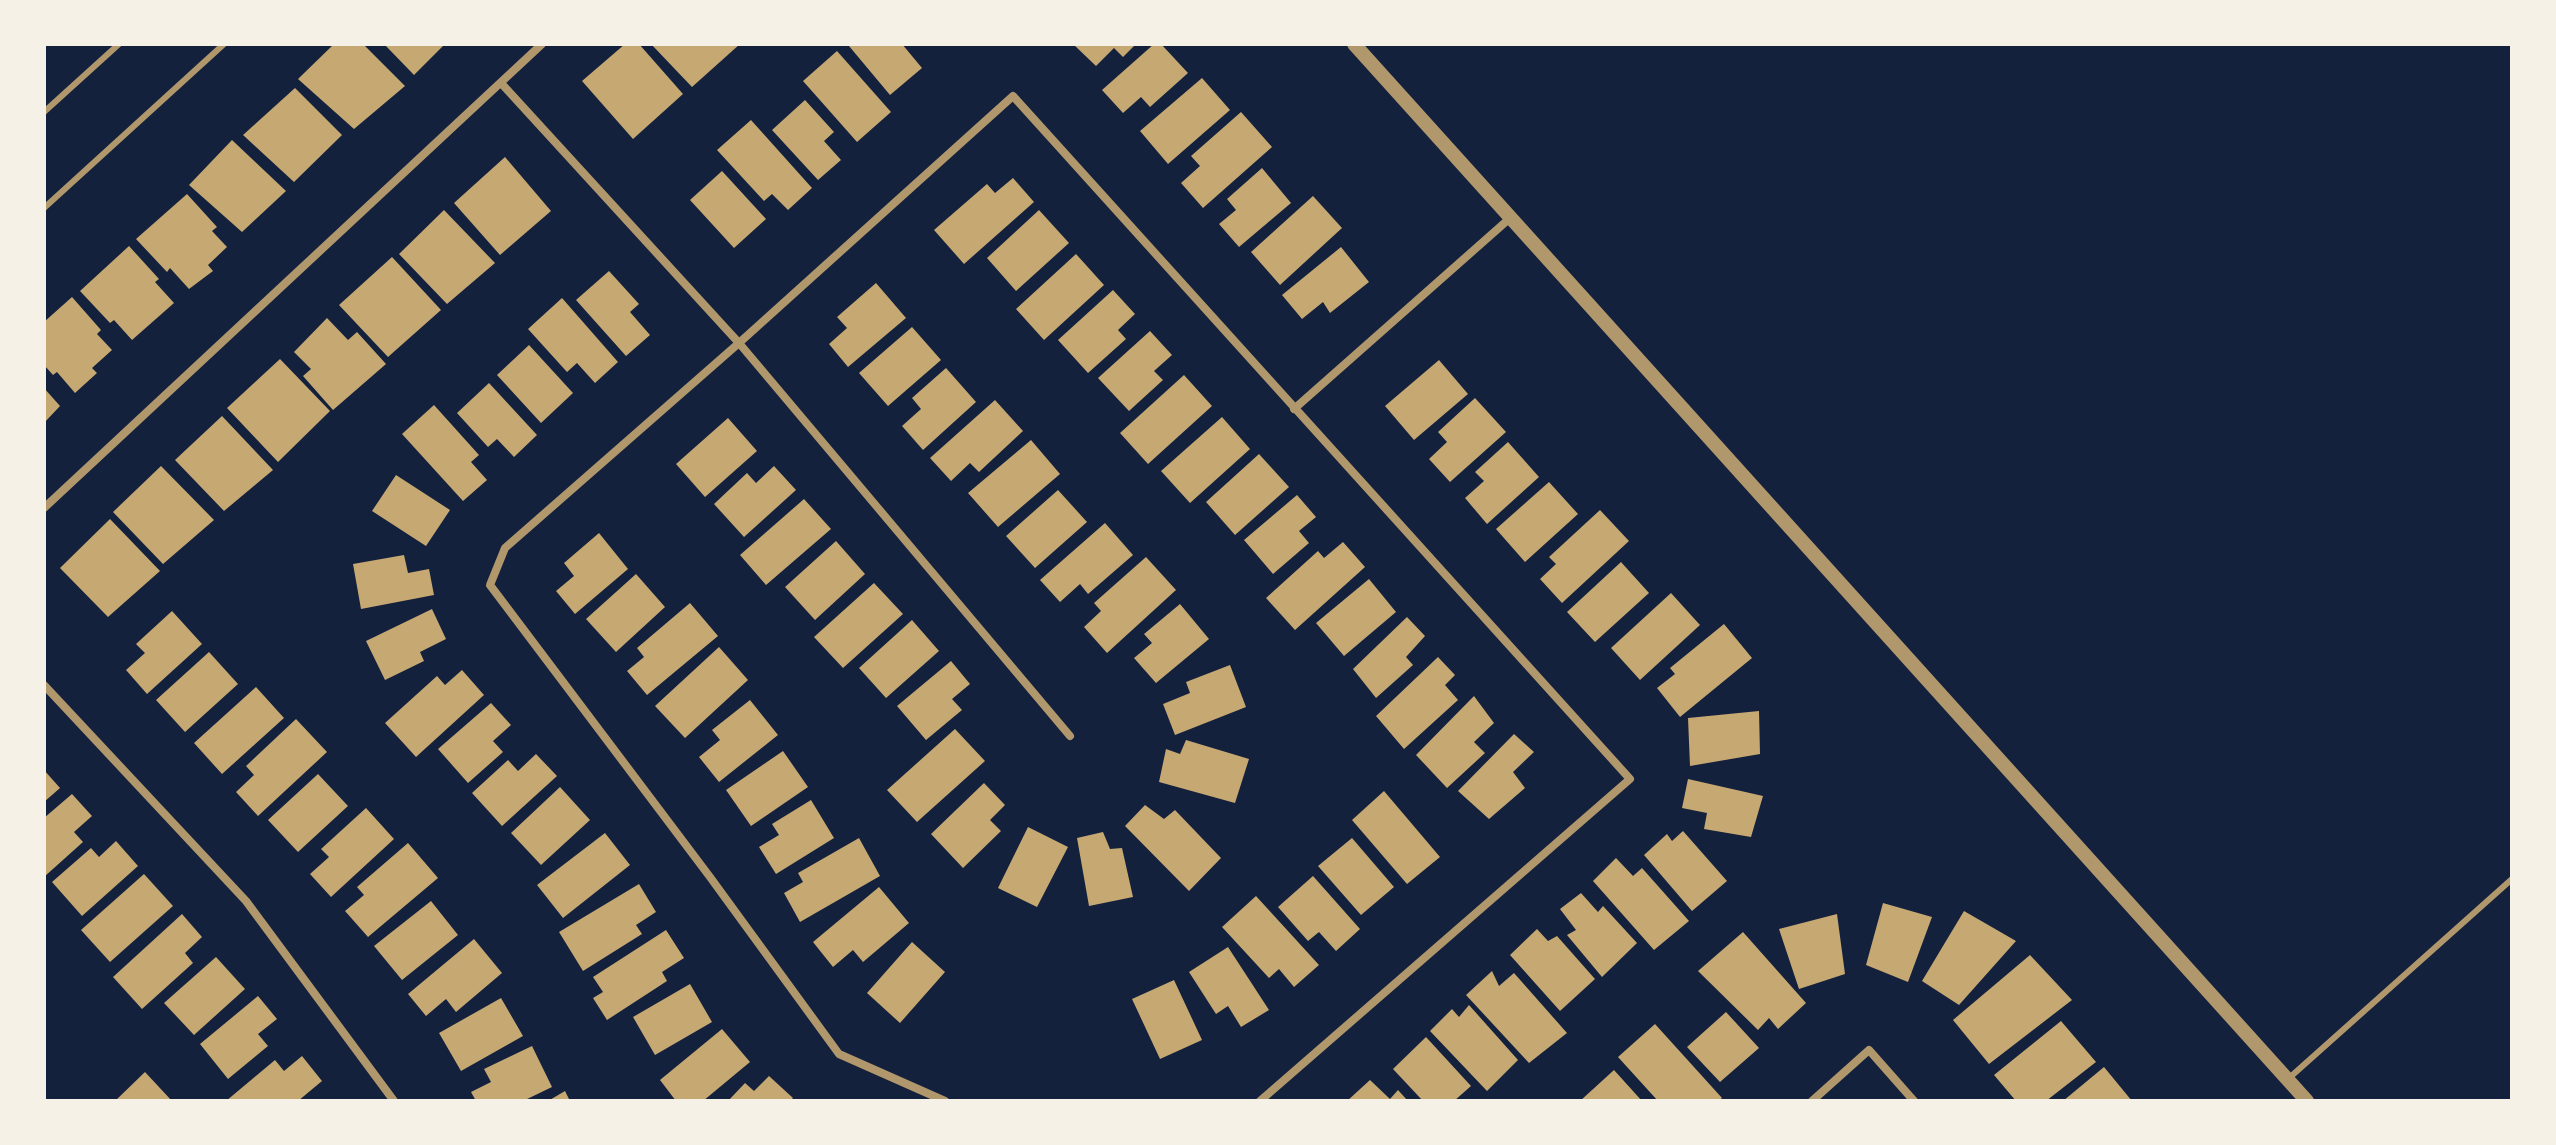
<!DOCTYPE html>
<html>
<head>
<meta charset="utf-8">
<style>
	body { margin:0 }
	#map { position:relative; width:2556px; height:1145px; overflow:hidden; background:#14213d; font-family:Spectral,serif }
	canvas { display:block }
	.frame { position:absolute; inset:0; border:46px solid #f6f1e7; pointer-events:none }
</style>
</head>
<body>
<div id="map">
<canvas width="2556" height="1145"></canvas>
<div class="frame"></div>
</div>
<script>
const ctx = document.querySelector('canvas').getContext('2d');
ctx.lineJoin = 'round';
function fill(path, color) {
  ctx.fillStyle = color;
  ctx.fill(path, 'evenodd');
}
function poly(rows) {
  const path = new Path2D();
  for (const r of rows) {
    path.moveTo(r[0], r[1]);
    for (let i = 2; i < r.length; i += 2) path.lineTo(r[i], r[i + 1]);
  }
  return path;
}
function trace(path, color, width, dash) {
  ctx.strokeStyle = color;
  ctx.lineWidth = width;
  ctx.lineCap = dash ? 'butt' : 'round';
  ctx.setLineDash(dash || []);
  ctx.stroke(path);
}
const building = poly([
	[334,44,363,44,405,86,354,129,298,79],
	[384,44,445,44,414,75],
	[625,44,639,44,683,94,633,139,582,81],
	[651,44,740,44,692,87],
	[852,44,902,44,922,68,890,95,849,46],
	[1073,44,1136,44,1123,57,1114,48,1096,66],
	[1154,44,1161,44,1188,73,1150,107,1141,97,1123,113,1102,90],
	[837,51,891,112,857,142,803,81],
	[1202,78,1230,110,1168,164,1140,131],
	[295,88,342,135,294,182,243,135],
	[805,100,834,132,824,141,841,160,818,180,772,130],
	[1241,112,1272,147,1203,208,1181,183,1200,166,1191,156],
	[751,120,812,188,788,210,772,194,764,201,717,150],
	[232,140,286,191,242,232,189,185],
	[505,157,551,211,500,255,454,203],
	[1262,168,1291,203,1239,247,1219,224,1236,210,1227,199],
	[722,171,766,219,734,248,690,200],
	[1013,178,1034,202,964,264,934,230,987,184,995,193],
	[187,194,217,227,212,231,227,247,208,265,213,271,189,289,170,268,167,272,136,239],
	[1313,196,1342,228,1280,285,1251,252],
	[444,210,495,263,447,304,399,254],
	[1039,210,1069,243,1016,291,987,258],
	[129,246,159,279,155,282,174,303,132,340,114,320,110,323,80,291],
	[1341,247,1369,282,1330,313,1323,302,1302,319,1282,295],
	[1076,254,1104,285,1044,340,1016,309],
	[392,257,441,310,388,357,339,305],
	[609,271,639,304,630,312,650,335,626,356,576,300],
	[876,283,906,318,848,367,829,344,847,328,837,317],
	[1113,290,1135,314,1118,330,1126,339,1088,373,1058,340],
	[72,297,101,330,97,334,112,350,92,368,97,373,75,393,57,372,53,375,44,365,44,322],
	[562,298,618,362,595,383,577,363,567,372,528,329],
	[327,318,348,340,357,332,386,364,333,410,303,376,311,369,294,352],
	[912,327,941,360,888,406,859,373],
	[1150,331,1172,355,1154,371,1163,380,1129,411,1098,378],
	[529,345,573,393,541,423,497,375],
	[280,359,330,411,278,462,227,408],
	[1439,360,1468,394,1414,440,1385,406],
	[946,368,976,402,923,450,902,426,921,409,912,398],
	[1184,375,1212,406,1148,464,1120,433],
	[489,383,537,435,514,457,497,439,488,447,457,413],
	[44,388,60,406,44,423],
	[1475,398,1506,432,1450,482,1429,459,1447,442,1438,432],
	[995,400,1023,431,979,472,970,463,951,481,930,458],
	[434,405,479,455,471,462,487,480,463,501,402,434],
	[222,416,273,470,224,511,175,460],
	[1222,417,1250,449,1190,503,1161,471],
	[728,418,757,451,705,497,676,464],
	[1031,440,1060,474,998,527,968,493],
	[1508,442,1539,477,1487,524,1465,498,1484,481,1475,472],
	[1259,454,1289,487,1235,535,1206,502],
	[161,466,214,520,163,564,113,512],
	[774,466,796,490,744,537,714,504,747,473,756,483],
	[396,475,450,510,426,546,372,511],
	[1549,482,1578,514,1525,562,1496,529],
	[1058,490,1087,522,1035,568,1006,536],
	[1297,495,1316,517,1299,531,1309,543,1273,574,1244,540],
	[804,499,831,529,766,585,740,555],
	[1600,510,1629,541,1562,603,1540,579,1556,564,1549,557],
	[110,519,160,571,108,617,60,568],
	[1105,523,1133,555,1088,594,1080,584,1060,602,1040,580],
	[599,533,628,569,575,614,556,591,574,576,564,563],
	[836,541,865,574,815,620,785,587],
	[1343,542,1365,567,1295,630,1266,598,1318,551,1324,558],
	[404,555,408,573,429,569,434,595,361,609,353,564],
	[1146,557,1176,590,1107,653,1084,627,1101,611,1094,603],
	[1621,562,1649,593,1595,642,1567,612],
	[636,574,665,607,616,652,586,619],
	[1369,579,1396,612,1344,656,1316,623],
	[874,583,903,614,843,668,814,637],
	[1671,593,1700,625,1640,680,1611,648],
	[690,603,718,636,647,695,627,671,644,657,637,648],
	[1180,604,1209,639,1156,683,1134,658,1152,643,1144,634],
	[432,609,446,639,420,652,424,661,385,680,366,641],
	[172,611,202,644,147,694,126,670,145,653,136,644],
	[1407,617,1425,636,1406,657,1413,665,1376,698,1353,669],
	[912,620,939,651,886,698,859,668],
	[1724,624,1752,658,1680,717,1657,688,1675,674,1670,668],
	[719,647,748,680,685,738,655,706],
	[209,652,238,684,185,732,156,700],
	[1438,657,1455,675,1445,685,1458,700,1404,749,1376,716],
	[951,661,970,684,952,699,962,710,926,740,897,706],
	[1230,665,1246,707,1175,735,1163,704,1190,693,1186,682],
	[462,670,484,695,416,757,385,723,437,676,445,685],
	[256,687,284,718,222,774,194,743],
	[1474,696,1494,723,1474,742,1485,753,1447,788,1416,755],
	[750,700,778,735,719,782,699,757,720,740,712,730],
	[491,703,511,725,493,741,503,752,468,783,438,749],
	[1759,711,1760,754,1690,766,1688,718],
	[296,719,327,752,258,816,236,792,254,775,246,766],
	[955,729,985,761,917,822,887,790],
	[1514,734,1534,752,1513,772,1525,788,1489,819,1458,791],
	[1186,740,1249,759,1235,803,1159,782,1166,749,1180,754],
	[783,751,808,787,751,826,726,790],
	[536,754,557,776,502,826,472,793,508,760,518,771],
	[44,770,60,788,44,802],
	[318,774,348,806,298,852,268,820],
	[1688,779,1763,796,1751,837,1704,829,1707,813,1682,808],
	[984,783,1005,805,990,820,1001,831,963,868,931,834],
	[560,787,590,820,541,865,511,833],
	[1384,791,1440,857,1407,884,1352,820],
	[72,794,92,816,74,832,83,842,44,877,44,818],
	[811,800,834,838,776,874,759,847,779,835,772,824],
	[1145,805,1164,819,1175,810,1221,858,1189,891,1125,826],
	[366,808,394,839,331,897,310,874,329,857,321,849],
	[1028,827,1068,847,1037,907,998,888],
	[1683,831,1727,881,1692,911,1644,855,1667,834,1672,841],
	[1103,832,1110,849,1122,848,1133,897,1089,906,1077,838],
	[605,833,630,865,563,918,537,885],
	[859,838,880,876,800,922,784,893,803,882,798,873],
	[1352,838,1394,887,1361,915,1318,866],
	[116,841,138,866,82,916,52,882,91,848,99,857],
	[408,843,438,878,368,937,345,911,364,895,357,887],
	[1616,858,1633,876,1642,868,1689,921,1654,950,1593,881],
	[144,874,173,906,110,962,81,930],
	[1313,876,1360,929,1336,951,1319,932,1308,941,1278,907],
	[639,884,656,912,636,925,642,934,583,971,559,932],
	[879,887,909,923,863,962,853,950,833,967,813,942],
	[1581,893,1598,912,1603,906,1637,943,1602,977,1567,935,1576,930,1560,909],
	[1256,896,1319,965,1294,987,1279,969,1269,978,1222,927],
	[431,901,458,935,402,980,374,946],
	[1883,903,1932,917,1908,982,1866,965],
	[1964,911,2016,941,1959,1005,1922,981],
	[182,914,202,937,185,953,193,963,142,1009,113,977],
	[1837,914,1845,974,1799,989,1779,929],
	[1537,929,1548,941,1557,936,1595,979,1560,1011,1510,955],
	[666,930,684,958,662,972,667,981,607,1020,593,998,603,992,593,977],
	[1743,932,1806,1003,1778,1029,1769,1018,1758,1030,1698,971],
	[474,939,502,973,456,1012,446,999,426,1016,408,994],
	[912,942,945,972,900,1023,867,993],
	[1228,947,1269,1010,1241,1027,1228,1006,1216,1014,1189,972],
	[2030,955,2072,1000,1989,1064,1953,1020],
	[216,957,245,989,194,1035,164,1003],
	[1492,971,1499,986,1514,973,1567,1033,1529,1063,1466,995],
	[1174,980,1202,1040,1160,1059,1132,999],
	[690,984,712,1022,655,1055,633,1017],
	[258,996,277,1019,258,1034,268,1046,228,1079,200,1044],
	[501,998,523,1036,461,1071,439,1033],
	[1469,1005,1518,1060,1487,1091,1430,1031,1452,1009,1459,1017],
	[1726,1012,1759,1048,1720,1082,1687,1047],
	[2061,1021,2096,1062,2046,1101,2016,1101,1994,1075],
	[1655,1024,1722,1098,1718,1101,1658,1101,1618,1057],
	[722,1029,750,1062,703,1101,676,1101,660,1080],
	[1426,1037,1471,1086,1454,1101,1423,1101,1393,1069],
	[532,1046,552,1087,523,1101,476,1101,471,1092,491,1082,484,1069],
	[302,1056,322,1081,298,1101,226,1101,275,1060,284,1071],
	[2104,1067,2132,1101,2063,1101],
	[1614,1070,1642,1101,1580,1101],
	[145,1072,172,1101,115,1101],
	[769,1076,793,1098,790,1101,728,1101,745,1083,754,1091],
	[1370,1080,1390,1099,1398,1090,1408,1101,1347,1101],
	[565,1091,570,1101,548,1101]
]);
const service = poly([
	[44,112,119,44],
	[44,208,224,44],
	[2288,1079,2512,879]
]);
const minor = poly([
	[501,83,739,343,1070,736],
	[1294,409,1509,219],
	[44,508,542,44],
	[44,685,246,901,394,1101],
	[945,1101,839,1054,710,877,490,585,505,548,739,343,1013,96,1630,779,1260,1101],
	[1812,1101,1869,1050,1914,1101]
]);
const tertiary = poly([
	[1354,44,2307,1101]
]);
fill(building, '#c6a872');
trace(service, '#b1986c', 6);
trace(minor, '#b1986c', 8);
trace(tertiary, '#b1986c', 14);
</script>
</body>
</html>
